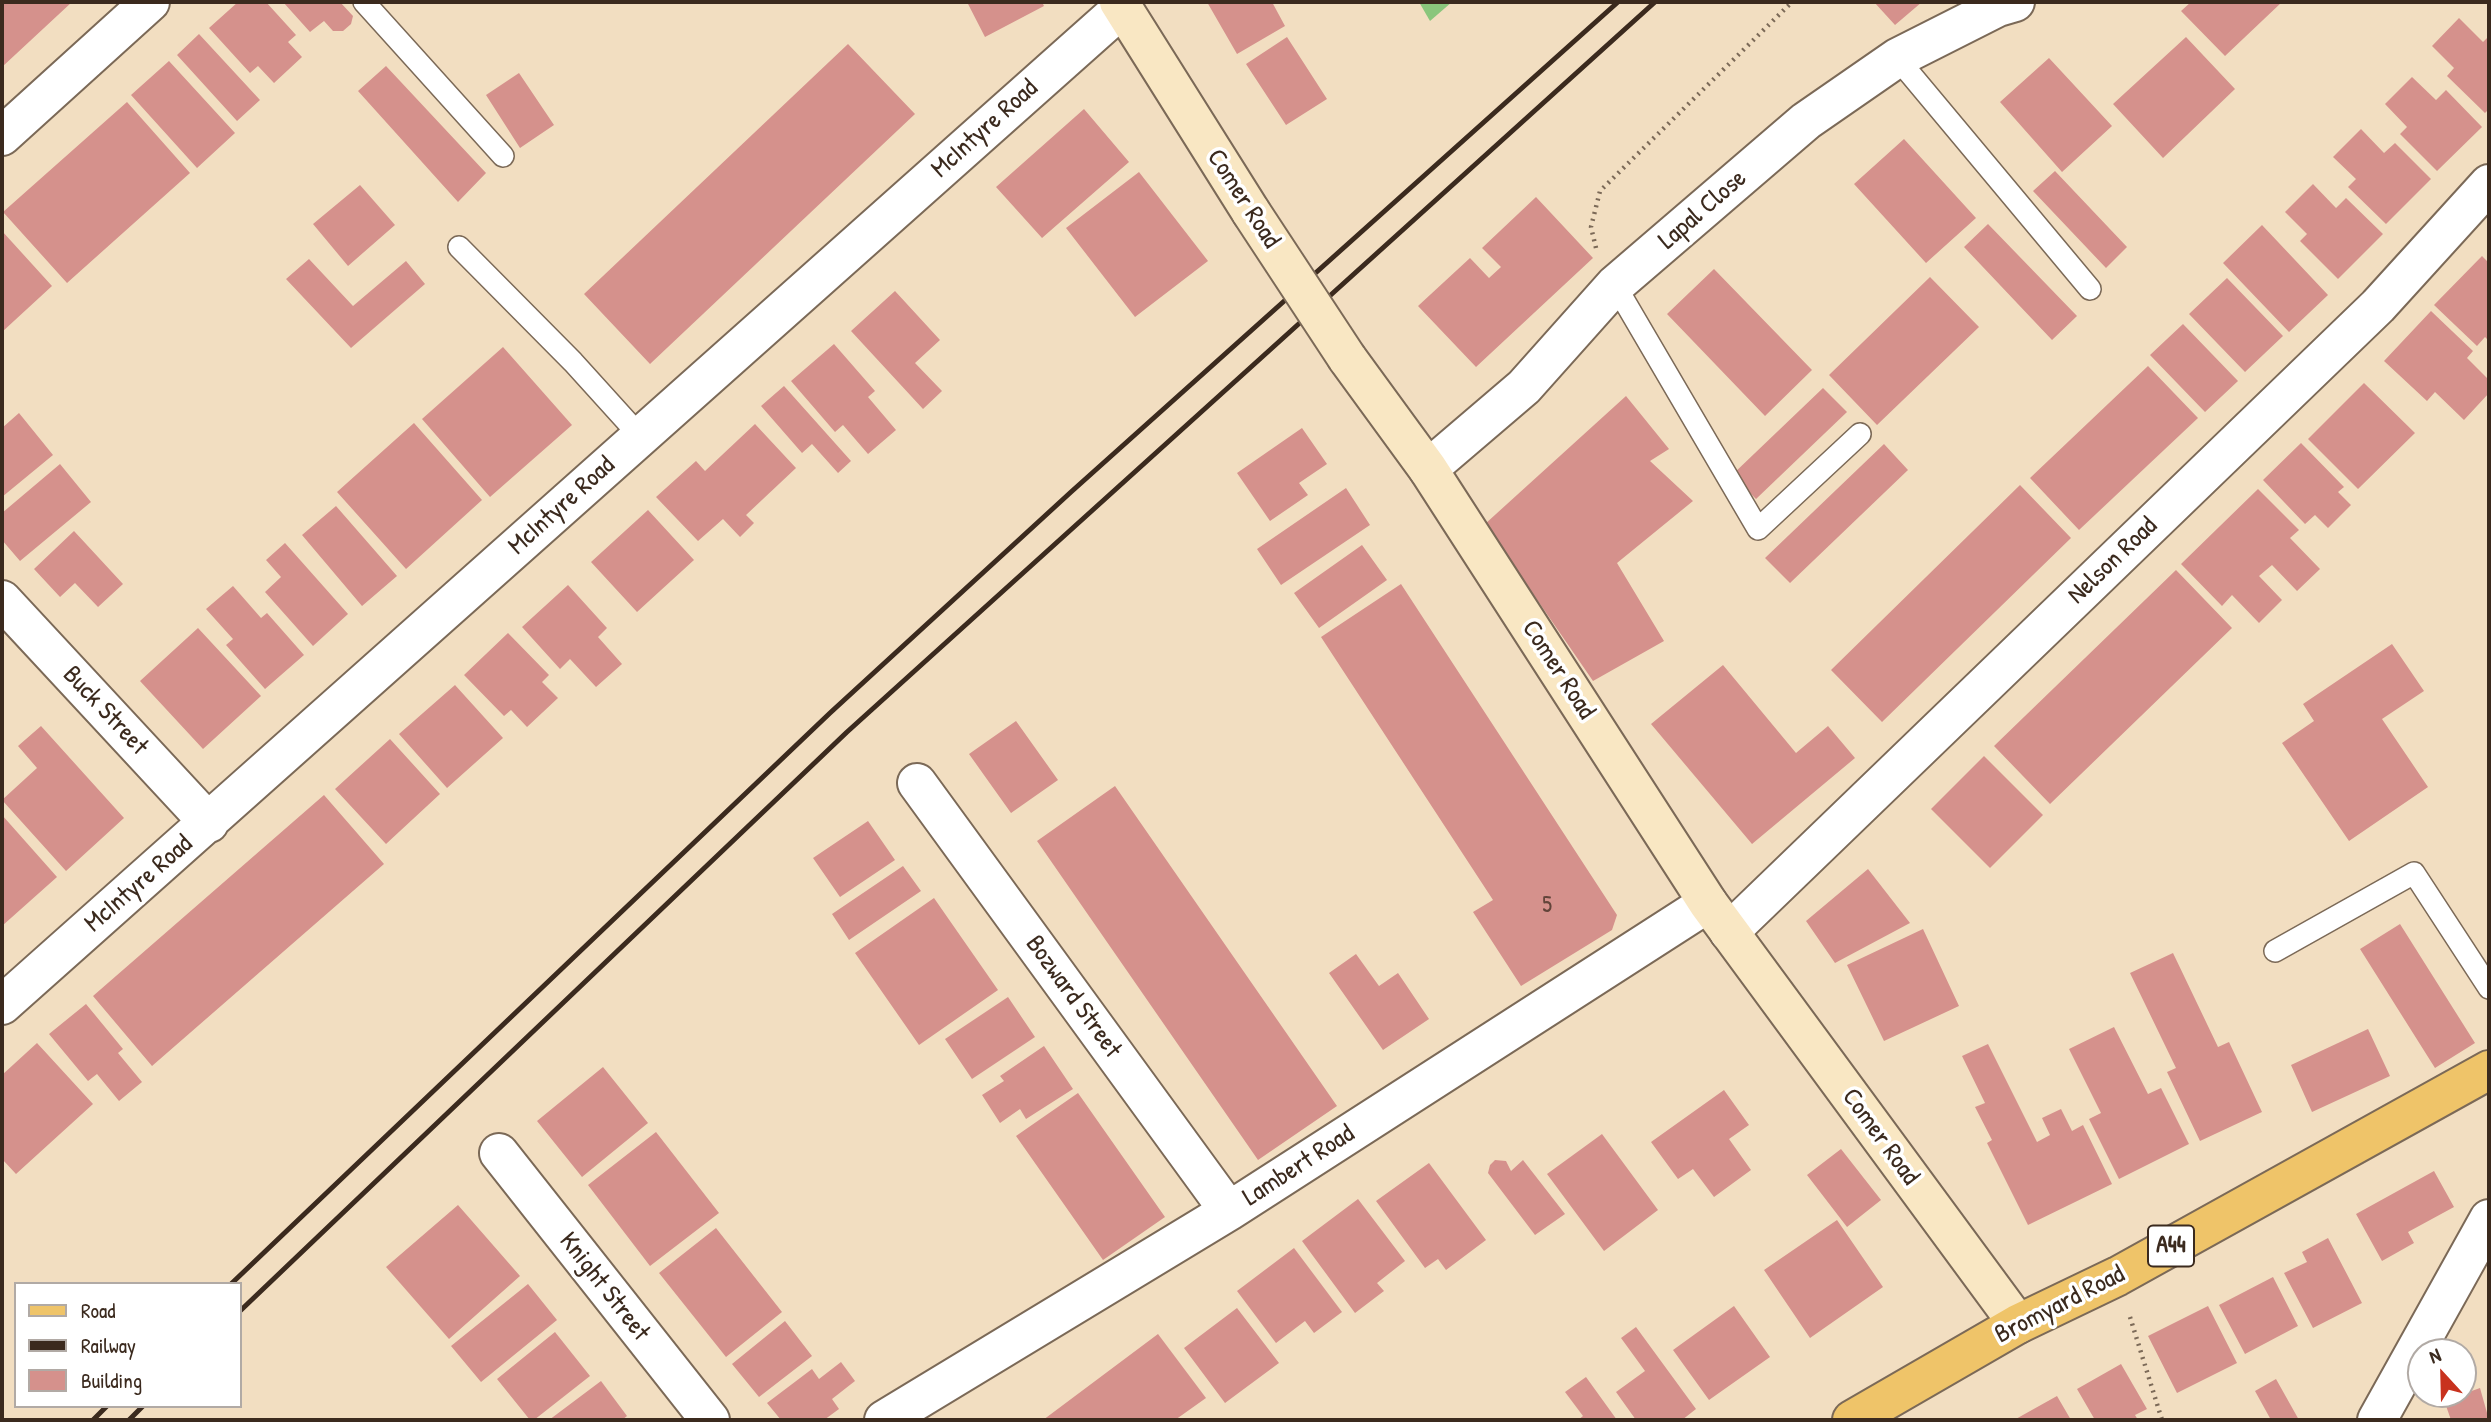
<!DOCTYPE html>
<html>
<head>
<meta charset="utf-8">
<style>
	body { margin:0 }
	#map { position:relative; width:2491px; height:1422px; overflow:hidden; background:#f2dec1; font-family:"Patrick Hand",sans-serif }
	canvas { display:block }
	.frame { position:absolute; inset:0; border:4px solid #3b2a1e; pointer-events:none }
	.legend { position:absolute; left:14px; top:1282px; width:228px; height:126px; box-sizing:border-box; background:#fff; border:2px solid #b1aaa5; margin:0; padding:9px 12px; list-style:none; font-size:21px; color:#3b2a1e }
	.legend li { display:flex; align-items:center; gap:14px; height:35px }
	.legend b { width:35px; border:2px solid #b1aaa5 }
	.north { position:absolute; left:2407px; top:1338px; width:70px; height:70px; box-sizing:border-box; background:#fff; border:2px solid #b1aaa5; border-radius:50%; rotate:338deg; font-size:19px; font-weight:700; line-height:28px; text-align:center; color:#3b2a1e }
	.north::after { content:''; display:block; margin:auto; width:24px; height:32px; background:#c8321e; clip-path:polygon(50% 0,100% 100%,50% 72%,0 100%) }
</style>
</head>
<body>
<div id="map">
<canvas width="2491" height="1422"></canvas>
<div class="frame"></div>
<ul class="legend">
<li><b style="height:9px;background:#efc469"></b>Road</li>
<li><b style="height:9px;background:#3b2a1e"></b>Railway</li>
<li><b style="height:19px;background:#d5918c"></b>Building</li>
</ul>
<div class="north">N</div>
</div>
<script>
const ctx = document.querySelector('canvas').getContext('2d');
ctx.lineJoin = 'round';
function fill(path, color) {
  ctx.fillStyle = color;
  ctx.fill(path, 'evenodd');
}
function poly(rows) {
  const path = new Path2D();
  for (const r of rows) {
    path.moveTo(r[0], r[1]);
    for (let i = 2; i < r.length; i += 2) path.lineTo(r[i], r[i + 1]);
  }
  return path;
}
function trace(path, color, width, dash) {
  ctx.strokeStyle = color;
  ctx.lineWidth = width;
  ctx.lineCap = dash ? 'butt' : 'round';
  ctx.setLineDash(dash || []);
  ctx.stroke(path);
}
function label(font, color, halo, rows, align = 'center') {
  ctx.font = font + ' "Patrick Hand",sans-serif';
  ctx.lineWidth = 7;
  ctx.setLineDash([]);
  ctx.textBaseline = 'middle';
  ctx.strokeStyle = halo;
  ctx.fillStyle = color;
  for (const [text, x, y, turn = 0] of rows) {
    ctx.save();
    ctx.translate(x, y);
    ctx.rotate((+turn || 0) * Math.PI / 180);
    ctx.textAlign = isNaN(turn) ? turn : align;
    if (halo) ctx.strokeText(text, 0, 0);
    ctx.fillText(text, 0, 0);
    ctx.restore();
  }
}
const green = poly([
	[1419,2,1452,2,1430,21]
]);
const building = poly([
	[2,2,72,2,2,67],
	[238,2,266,2,296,35,288,42,302,57,274,83,258,66,250,73,209,28],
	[283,2,340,2,353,16,351,24,343,31,333,31,324,21,310,32],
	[967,2,1042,2,1044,6,985,37],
	[1207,2,1272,2,1285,26,1237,54],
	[1874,2,1922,2,1895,25],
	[2191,2,2282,2,2225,56,2181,11],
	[2459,18,2483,42,2489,36,2489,109,2485,113,2447,76,2454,68,2432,46],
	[199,34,260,100,237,121,177,55],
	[1287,37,1327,99,1286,125,1246,64],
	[2186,37,2235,89,2163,158,2113,104],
	[848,44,915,114,650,364,584,294],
	[2049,58,2112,126,2062,172,2000,102],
	[169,61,235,133,197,168,131,95],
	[386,66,486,173,458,202,358,91],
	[519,73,554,125,520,148,486,95],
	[2412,77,2436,100,2446,90,2482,127,2437,171,2400,134,2407,127,2385,104],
	[127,102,190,173,67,283,3,212],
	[1084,109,1129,162,1042,238,996,187],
	[2361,129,2384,153,2395,143,2431,179,2386,224,2348,187,2356,179,2333,157],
	[1904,139,1976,218,1926,263,1854,184],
	[2055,171,2127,247,2106,268,2033,191],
	[1139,172,1208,261,1135,317,1066,228],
	[2313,184,2336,208,2346,198,2383,234,2338,279,2300,241,2307,234,2285,212],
	[360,185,395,225,348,266,313,224],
	[1536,197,1593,258,1476,367,1418,306,1470,258,1489,278,1501,267,1482,248],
	[1988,224,2077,316,2052,340,1964,247],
	[2262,225,2328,295,2289,332,2223,263],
	[2,231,52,286,2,332],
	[2482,256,2489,263,2489,341,2485,337,2477,346,2434,305],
	[309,259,353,306,406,261,425,284,351,348,286,279],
	[1714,269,1812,370,1765,416,1667,314],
	[1930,277,1979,327,1877,425,1829,375],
	[2227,278,2283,336,2245,372,2189,314],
	[895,291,940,340,915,363,942,391,923,409,851,331],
	[2431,311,2473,351,2467,358,2489,380,2489,393,2464,420,2435,392,2427,401,2384,361],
	[2183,324,2238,381,2205,412,2150,355],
	[834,344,875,391,868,397,896,430,868,454,843,425,835,432,791,381],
	[503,347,572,425,490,497,422,419],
	[2148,366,2198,418,2079,530,2030,478],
	[2364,383,2415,433,2358,489,2308,439],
	[784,386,851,461,838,473,812,444,802,453,761,406],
	[1823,388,1847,412,1756,499,1732,475],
	[1626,396,1669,449,1650,461,1693,501,1617,563,1664,641,1593,681,1485,524],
	[19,413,53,455,2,497,2,428],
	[414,423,482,500,406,569,337,492],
	[755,424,796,468,746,515,754,523,740,537,723,519,698,541,656,497,696,461,705,471],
	[1302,428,1327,464,1299,483,1308,495,1270,521,1237,473],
	[2301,443,2344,487,2338,492,2351,505,2328,528,2315,515,2305,524,2263,480],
	[1884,444,1908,470,1790,583,1765,558],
	[60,464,91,502,20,561,2,540,2,513],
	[2020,485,2071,538,1882,722,1831,670],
	[1346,488,1370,525,1281,585,1257,549],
	[2258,489,2299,530,2290,538,2320,569,2297,591,2272,565,2259,576,2282,600,2259,623,2232,595,2222,606,2181,564],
	[336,506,397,576,362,606,302,535],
	[648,510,694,560,637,612,591,562],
	[74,531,123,584,98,607,75,583,60,597,34,569],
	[285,543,348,614,313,646,265,592,281,577,266,560],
	[1362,545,1387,580,1319,628,1294,593],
	[2176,570,2232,628,2050,804,1994,746],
	[1401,584,1617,915,1612,930,1521,986,1473,912,1493,900,1321,637],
	[568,585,607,628,598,637,622,664,596,687,570,659,560,669,522,627],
	[233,586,261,618,267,613,304,655,265,689,226,645,233,639,206,609],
	[198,628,261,696,203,749,140,681],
	[508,633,549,675,542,682,558,698,527,727,511,710,504,716,464,675],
	[2392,644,2424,691,2382,719,2428,787,2349,841,2282,743,2314,721,2303,704],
	[1723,665,1796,753,1828,726,1855,758,1752,844,1651,724],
	[455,685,503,738,447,788,399,734],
	[1016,721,1058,780,1011,813,969,754],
	[41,726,124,818,66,871,2,800,37,768,18,746],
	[390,739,440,794,386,844,335,789],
	[1984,756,2043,815,1990,868,1931,809],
	[1115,786,1337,1106,1258,1160,1037,841],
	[324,795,384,864,152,1066,93,996],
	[2,815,57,877,2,926],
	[868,821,895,860,840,897,813,858],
	[903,866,921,891,849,940,832,914],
	[1868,869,1910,923,1835,963,1806,921],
	[934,898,998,990,919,1045,855,953],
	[2400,924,2475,1043,2435,1068,2360,949],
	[1923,929,1959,1006,1884,1041,1847,965],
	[2173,953,2218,1047,2229,1042,2262,1112,2200,1141,2167,1072,2176,1068,2130,973],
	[1356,954,1379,986,1398,973,1429,1019,1383,1050,1329,973],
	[1008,997,1035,1037,972,1079,945,1039],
	[86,1004,123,1049,118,1053,142,1082,119,1101,97,1074,88,1081,49,1034],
	[2114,1027,2148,1094,2161,1088,2189,1144,2119,1179,2089,1119,2101,1113,2069,1049],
	[2368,1029,2390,1076,2312,1112,2291,1065],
	[37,1043,93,1104,16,1174,2,1159,2,1075],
	[1988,1044,2037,1142,2050,1135,2042,1118,2061,1109,2072,1131,2083,1125,2112,1184,2028,1225,1987,1143,1992,1140,1975,1107,1985,1103,1962,1056],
	[1044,1046,1073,1089,1026,1119,1020,1109,1000,1123,982,1095,1004,1081,1000,1076],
	[603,1067,648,1123,582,1177,537,1121],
	[1724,1090,1749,1125,1729,1139,1751,1170,1714,1197,1693,1169,1678,1179,1651,1142],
	[1078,1093,1165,1217,1103,1260,1016,1136],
	[656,1132,719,1213,650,1266,588,1185],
	[1602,1134,1658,1210,1604,1251,1547,1174],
	[1841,1149,1881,1200,1847,1227,1807,1175],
	[1495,1160,1506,1161,1511,1171,1523,1160,1565,1214,1535,1235,1488,1173,1490,1165],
	[1429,1163,1486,1240,1446,1270,1438,1259,1425,1268,1376,1201],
	[2434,1171,2454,1207,2408,1232,2414,1243,2382,1261,2356,1214],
	[1358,1199,1405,1261,1377,1283,1384,1291,1355,1313,1302,1241],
	[458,1205,520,1276,449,1339,386,1267],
	[1837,1220,1883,1287,1810,1338,1764,1270],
	[716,1228,782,1312,726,1357,659,1273],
	[2328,1238,2362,1303,2313,1328,2284,1273,2307,1262,2302,1252],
	[1294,1248,1342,1312,1314,1333,1305,1321,1276,1343,1237,1291],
	[2273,1277,2298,1326,2245,1354,2219,1305],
	[528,1284,557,1320,481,1382,451,1346],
	[1734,1306,1770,1357,1709,1400,1673,1350],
	[2208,1306,2237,1363,2177,1393,2148,1336],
	[1237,1308,1279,1363,1225,1403,1184,1348],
	[785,1321,812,1356,759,1397,732,1364],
	[1636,1327,1696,1409,1682,1420,1636,1420,1616,1392,1645,1371,1621,1338],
	[555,1332,590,1376,534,1420,530,1420,497,1379],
	[1158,1334,1206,1398,1175,1420,1043,1420],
	[841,1362,855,1381,832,1399,839,1409,824,1420,781,1420,767,1403,812,1369,819,1379],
	[2121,1364,2147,1409,2135,1415,2138,1420,2095,1420,2077,1389],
	[1586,1377,1617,1420,1578,1420,1583,1416,1565,1392],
	[2276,1379,2299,1420,2271,1420,2255,1391],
	[601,1381,627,1416,622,1420,549,1420],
	[2464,1386,2466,1393,2480,1388,2489,1420,2451,1420,2444,1400,2433,1403,2429,1394,2463,1394],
	[2057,1396,2071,1420,2014,1420]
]);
const path = poly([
	[1596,248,1591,227,1600,191,1792,2],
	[2130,1317,2162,1420]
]);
const lane = poly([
	[364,2,503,156],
	[1897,58,2090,289],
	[459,247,573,362,640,436],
	[1615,285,1758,529,1860,434],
	[2275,951,2414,873,2489,988]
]);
const street = poly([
	[2,136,150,2],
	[1428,469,1524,387,1615,285,1806,121,1897,58,1998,7,2015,2],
	[2,600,209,823],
	[917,783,1229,1211],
	[1729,932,2378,306,2489,184],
	[2,1005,1122,8],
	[499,1153,710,1420],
	[884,1420,1229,1211,1708,903],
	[2377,1420,2489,1219]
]);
const secondary = poly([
	[1119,2,1251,212],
	[1347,358,1428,469,1708,903,2018,1324]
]);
const primary = poly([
	[1852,1420,2018,1324,2118,1276,2489,1070]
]);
const rail = poly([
	[231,1284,830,713,1071,492,1618,2],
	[240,1311,847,732,1655,2],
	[93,1420,107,1406],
	[129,1420,143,1406]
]);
const secondaryBridge = poly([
	[1251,212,1347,358]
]);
const numberNames = [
	["5",1547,906]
];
const shields = [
	[2171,1246,46]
];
const shieldNames = [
	["A44",2171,1246]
];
const streetNames = [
	["McIntyre Road",985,129,-42],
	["Comer Road",1243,199,57],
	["Lapal Close",1703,210,-41],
	["McIntyre Road",562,506,-42],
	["Nelson Road",2113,561,-44],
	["Comer Road",1558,670,57],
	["Buck Street",105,711,47],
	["McIntyre Road",139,884,-41],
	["Bozward Street",1073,997,54],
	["Comer Road",1880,1137,54],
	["Lambert Road",1299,1166,-33],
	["Knight Street",604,1287,52],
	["Bromyard Road",2060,1305,-27]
];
fill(green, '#8ac67c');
fill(building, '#d5918c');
trace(lane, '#7b6957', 24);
trace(street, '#7b6957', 42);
trace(secondary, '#7b6957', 42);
trace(primary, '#7b6957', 42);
trace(path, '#7b6957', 4.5, [2, 5]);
trace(lane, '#fff', 21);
trace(street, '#fff', 38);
trace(secondary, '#f9e7c3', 38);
trace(primary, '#efc469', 38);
trace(rail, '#3b2a1e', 5);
trace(secondaryBridge, '#7b6957', 42, []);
trace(secondaryBridge, '#f9e7c3', 38);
label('23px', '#62443a', null, numberNames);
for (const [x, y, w] of shields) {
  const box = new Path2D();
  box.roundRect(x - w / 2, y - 20.5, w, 41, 5);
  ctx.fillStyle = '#fff';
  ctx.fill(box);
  trace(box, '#3b2a1e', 2);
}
label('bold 24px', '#3b2a1e', null, shieldNames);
label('26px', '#3b2a1e', '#fff', streetNames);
</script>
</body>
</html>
